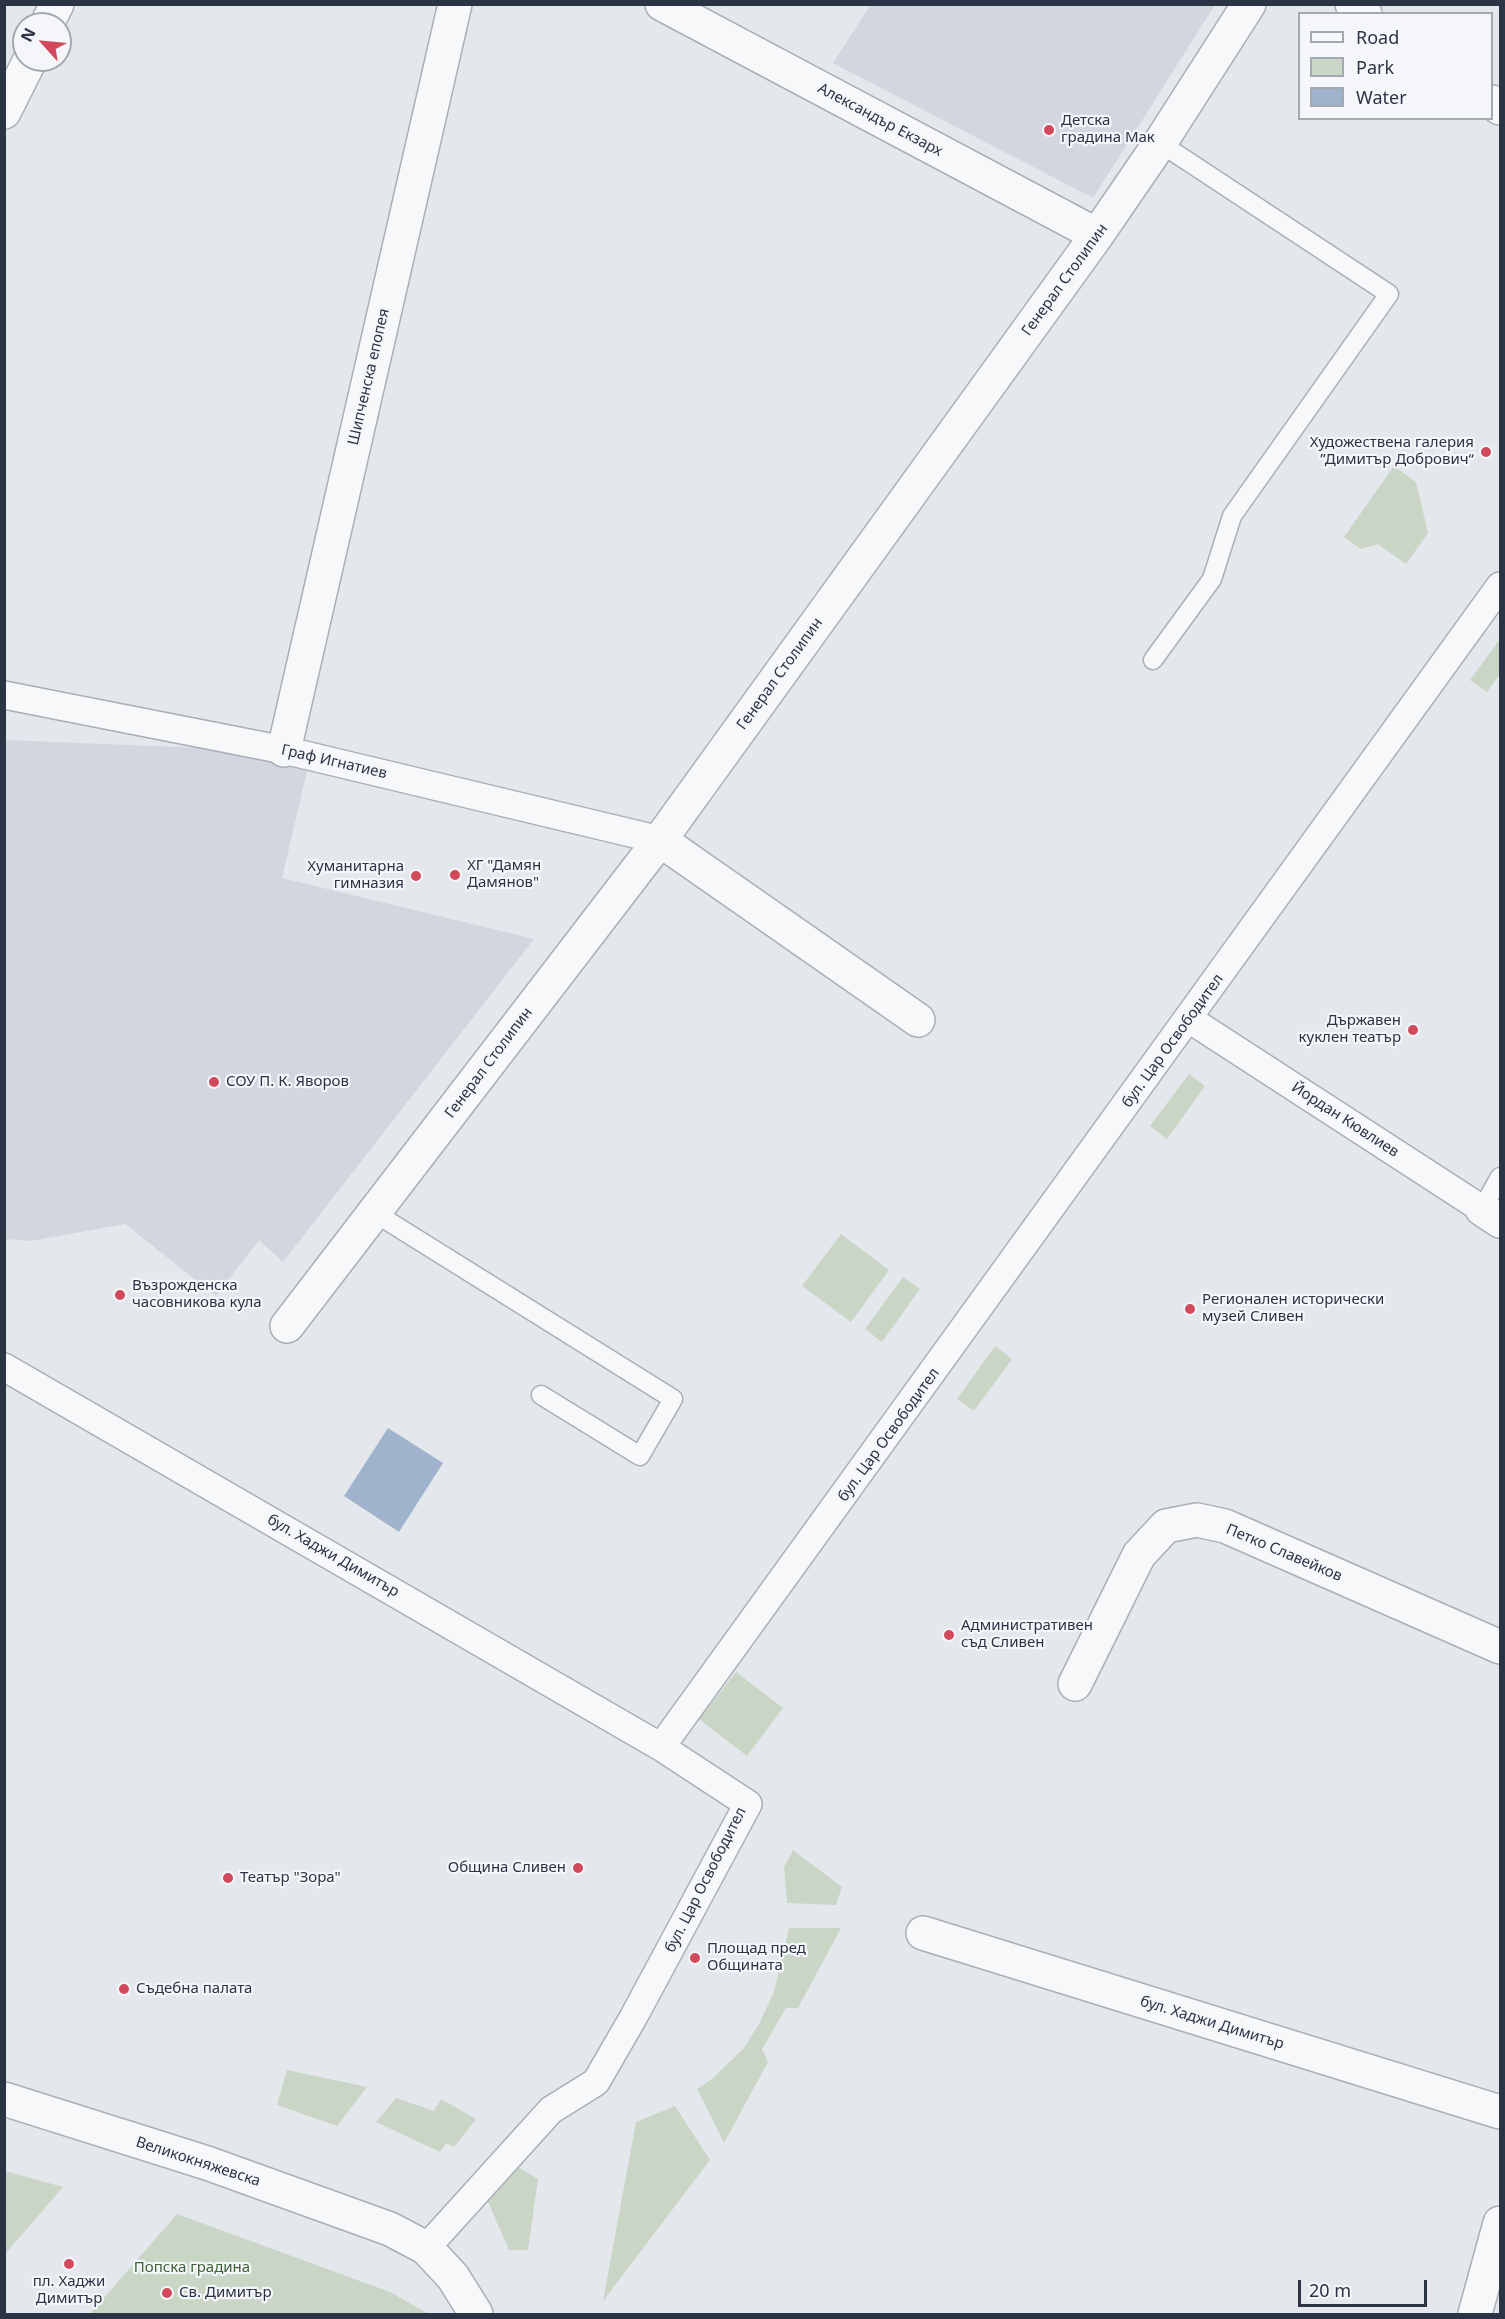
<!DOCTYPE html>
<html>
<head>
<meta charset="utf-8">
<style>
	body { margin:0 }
	#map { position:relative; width:1505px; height:2319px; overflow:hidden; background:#e4e7ec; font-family:"Noto Sans",sans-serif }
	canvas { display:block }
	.frame { position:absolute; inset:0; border:6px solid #2b3445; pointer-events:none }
	.legend { position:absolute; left:1298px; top:12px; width:195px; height:108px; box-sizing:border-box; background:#f4f6f9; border:2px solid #a4a8b1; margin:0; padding:8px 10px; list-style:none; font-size:18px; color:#2b3445 }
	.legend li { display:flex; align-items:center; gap:12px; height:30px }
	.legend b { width:30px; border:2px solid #a4a8b1 }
	.north { position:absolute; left:12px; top:12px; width:60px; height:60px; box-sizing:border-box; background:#f4f6f9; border:2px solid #a4a8b1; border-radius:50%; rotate:297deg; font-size:16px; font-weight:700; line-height:24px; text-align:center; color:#2b3445 }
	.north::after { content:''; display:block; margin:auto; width:21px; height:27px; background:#d1495b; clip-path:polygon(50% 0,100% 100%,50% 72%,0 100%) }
	.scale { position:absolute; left:1298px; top:2280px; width:129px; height:27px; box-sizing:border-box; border:3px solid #2b3445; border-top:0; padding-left:8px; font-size:18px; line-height:21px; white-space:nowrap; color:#2b3445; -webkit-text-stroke:4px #f4f6f9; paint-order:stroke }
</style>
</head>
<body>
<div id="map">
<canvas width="1505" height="2319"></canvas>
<div class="frame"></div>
<ul class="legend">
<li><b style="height:8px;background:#f7f8fa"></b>Road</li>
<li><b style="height:16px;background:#c9d6c5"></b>Park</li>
<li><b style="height:16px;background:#9fb4cc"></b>Water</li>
</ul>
<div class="north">N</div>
<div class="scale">20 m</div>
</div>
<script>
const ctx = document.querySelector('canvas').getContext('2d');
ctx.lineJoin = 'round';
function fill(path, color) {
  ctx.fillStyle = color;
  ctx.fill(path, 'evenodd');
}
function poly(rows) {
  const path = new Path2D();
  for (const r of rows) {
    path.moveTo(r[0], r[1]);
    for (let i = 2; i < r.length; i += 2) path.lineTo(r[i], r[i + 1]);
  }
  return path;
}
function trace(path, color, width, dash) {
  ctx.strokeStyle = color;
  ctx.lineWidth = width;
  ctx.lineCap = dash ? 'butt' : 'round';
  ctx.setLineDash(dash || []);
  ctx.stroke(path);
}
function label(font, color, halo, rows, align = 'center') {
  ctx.font = font + ' "Noto Sans",sans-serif';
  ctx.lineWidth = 4.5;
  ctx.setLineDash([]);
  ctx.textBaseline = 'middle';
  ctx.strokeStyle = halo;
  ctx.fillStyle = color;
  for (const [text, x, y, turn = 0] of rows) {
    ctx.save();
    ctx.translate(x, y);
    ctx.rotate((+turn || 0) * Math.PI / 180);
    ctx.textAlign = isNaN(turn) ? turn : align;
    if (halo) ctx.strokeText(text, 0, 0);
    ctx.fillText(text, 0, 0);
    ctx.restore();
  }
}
const built = poly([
	[871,4,1215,4,1215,5,1093,198,833,63],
	[5,740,230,749,307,771,282,878,534,939,283,1262,259,1240,216,1296,125,1224,31,1241,5,1239]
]);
const green = poly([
	[1394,466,1416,482,1428,533,1406,564,1378,544,1361,549,1344,537],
	[1500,639,1500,674,1487,692,1470,680],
	[1189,1074,1205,1086,1167,1139,1150,1126],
	[841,1234,889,1270,851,1322,802,1286],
	[903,1277,920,1289,882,1342,865,1329],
	[995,1346,1012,1359,974,1411,957,1399],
	[736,1672,783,1708,747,1756,699,1719],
	[793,1850,842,1887,836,1905,787,1903,784,1867],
	[789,1928,841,1928,798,2008,786,2008,762,2049,768,2062,724,2143,697,2089,712,2079,744,2048,759,2024,774,1992],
	[287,2070,367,2087,337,2126,277,2105],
	[396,2098,434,2111,441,2099,476,2119,454,2147,446,2143,440,2152,376,2122],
	[675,2106,710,2160,603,2301,636,2122],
	[516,2166,538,2179,528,2250,509,2250,486,2197],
	[5,2171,63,2187,5,2254,4,2171],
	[177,2214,390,2292,429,2314,90,2314]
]);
const water = poly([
	[388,1428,443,1463,399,1532,344,1496]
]);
const service = poly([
	[1153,660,1212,579,1232,516,1389,294,1160,143],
	[1482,1209,1500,1177],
	[375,1213,673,1399,640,1456,541,1395]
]);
const pedestrian = poly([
	[4,695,284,750,660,840],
	[1189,1019,1482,1209],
	[4,1367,661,1747],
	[426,2248,551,2110,596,2082,633,2018,748,1804,661,1747,1500,586]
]);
const minor = poly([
	[662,4,1097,235],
	[1352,4,1365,14],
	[1492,102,1500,108],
	[284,750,455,4],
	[660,840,918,1020],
	[1482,1209,1500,1221],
	[287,1326,660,840,1097,235,1160,143,1249,4],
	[1075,1684,1139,1555,1166,1526,1197,1520,1225,1526,1500,1647],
	[923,1933,1500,2112]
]);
const tertiary = poly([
	[47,24,57,4],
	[4,112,30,60],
	[4,2099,207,2163,390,2229,426,2248,453,2277,476,2314],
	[1475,2314,1500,2223]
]);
const markers = [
	[1049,130,6,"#d1495b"],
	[1486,452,6,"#d1495b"],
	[455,875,6,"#d1495b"],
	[416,876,6,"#d1495b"],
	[1413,1030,6,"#d1495b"],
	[214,1082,6,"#d1495b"],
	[120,1295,6,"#d1495b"],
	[1190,1309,6,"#d1495b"],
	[949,1635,6,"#d1495b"],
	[578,1868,6,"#d1495b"],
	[228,1878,6,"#d1495b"],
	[695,1958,6,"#d1495b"],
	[124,1989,6,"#d1495b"],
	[69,2264,6,"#d1495b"],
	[167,2293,6,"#d1495b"]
];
const streetNames = [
	["Александър Екзарх",880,120,28],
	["Генерал Столипин",1065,280,-54],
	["Шипченска епопея",369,377,-77],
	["Генерал Столипин",780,674,-54],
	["Граф Игнатиев",334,762,13],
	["бул. Цар Освободител",1173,1041,-54],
	["Генерал Столипин",489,1063,-53],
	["Йордан Кювлиев",1345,1120,33],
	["бул. Цар Освободител",889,1435,-54],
	["Петко Славейков",1284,1553,23],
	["бул. Хаджи Димитър",333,1556,30],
	["бул. Цар Освободител",706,1880,-63],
	["бул. Хаджи Димитър",1212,2023,17],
	["Великокняжевска",198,2162,18]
];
const poiNames = [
	["Детска",1061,121],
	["градина Мак",1061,138],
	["Художествена галерия",1474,443,"right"],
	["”Димитър Добрович“",1474,460,"right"],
	["ХГ \"Дамян",467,866],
	["Дамянов\"",467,883],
	["Хуманитарна",404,867,"right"],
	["гимназия",404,884,"right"],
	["Държавен",1401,1021,"right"],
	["куклен театър",1401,1038,"right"],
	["СОУ П. К. Яворов",226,1082],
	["Възрожденска",132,1286],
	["часовникова кула",132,1303],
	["Регионален исторически",1202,1300],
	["музей Сливен",1202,1317],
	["Административен",961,1626],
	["съд Сливен",961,1643],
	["Община Сливен",566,1868,"right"],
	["Театър \"Зора\"",240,1878],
	["Площад пред",707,1949],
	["Общината",707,1966],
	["Съдебна палата",136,1989],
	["пл. Хаджи",69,2282,"center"],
	["Димитър",69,2299,"center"],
	["Св. Димитър",179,2293]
];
const parkNames = [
	["Попска градина",192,2268]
];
fill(built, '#d2d6de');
fill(green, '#c9d6c5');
fill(water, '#9fb4cc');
trace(service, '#a9aeb7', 21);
trace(pedestrian, '#a9aeb7', 30);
trace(minor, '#a9aeb7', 36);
trace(tertiary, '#a9aeb7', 36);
trace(service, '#f7f8fa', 18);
trace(pedestrian, '#f7f8fa', 27);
trace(minor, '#f7f8fa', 33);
trace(tertiary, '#f7f8fa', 33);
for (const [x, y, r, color] of markers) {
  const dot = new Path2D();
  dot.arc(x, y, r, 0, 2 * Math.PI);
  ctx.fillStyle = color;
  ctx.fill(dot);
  trace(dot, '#f4f6f9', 2);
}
label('15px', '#2b3445', '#f4f6f9', streetNames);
label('15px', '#2b3445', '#f4f6f9', poiNames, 'left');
label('15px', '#3f6138', '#f4f6f9', parkNames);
</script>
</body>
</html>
